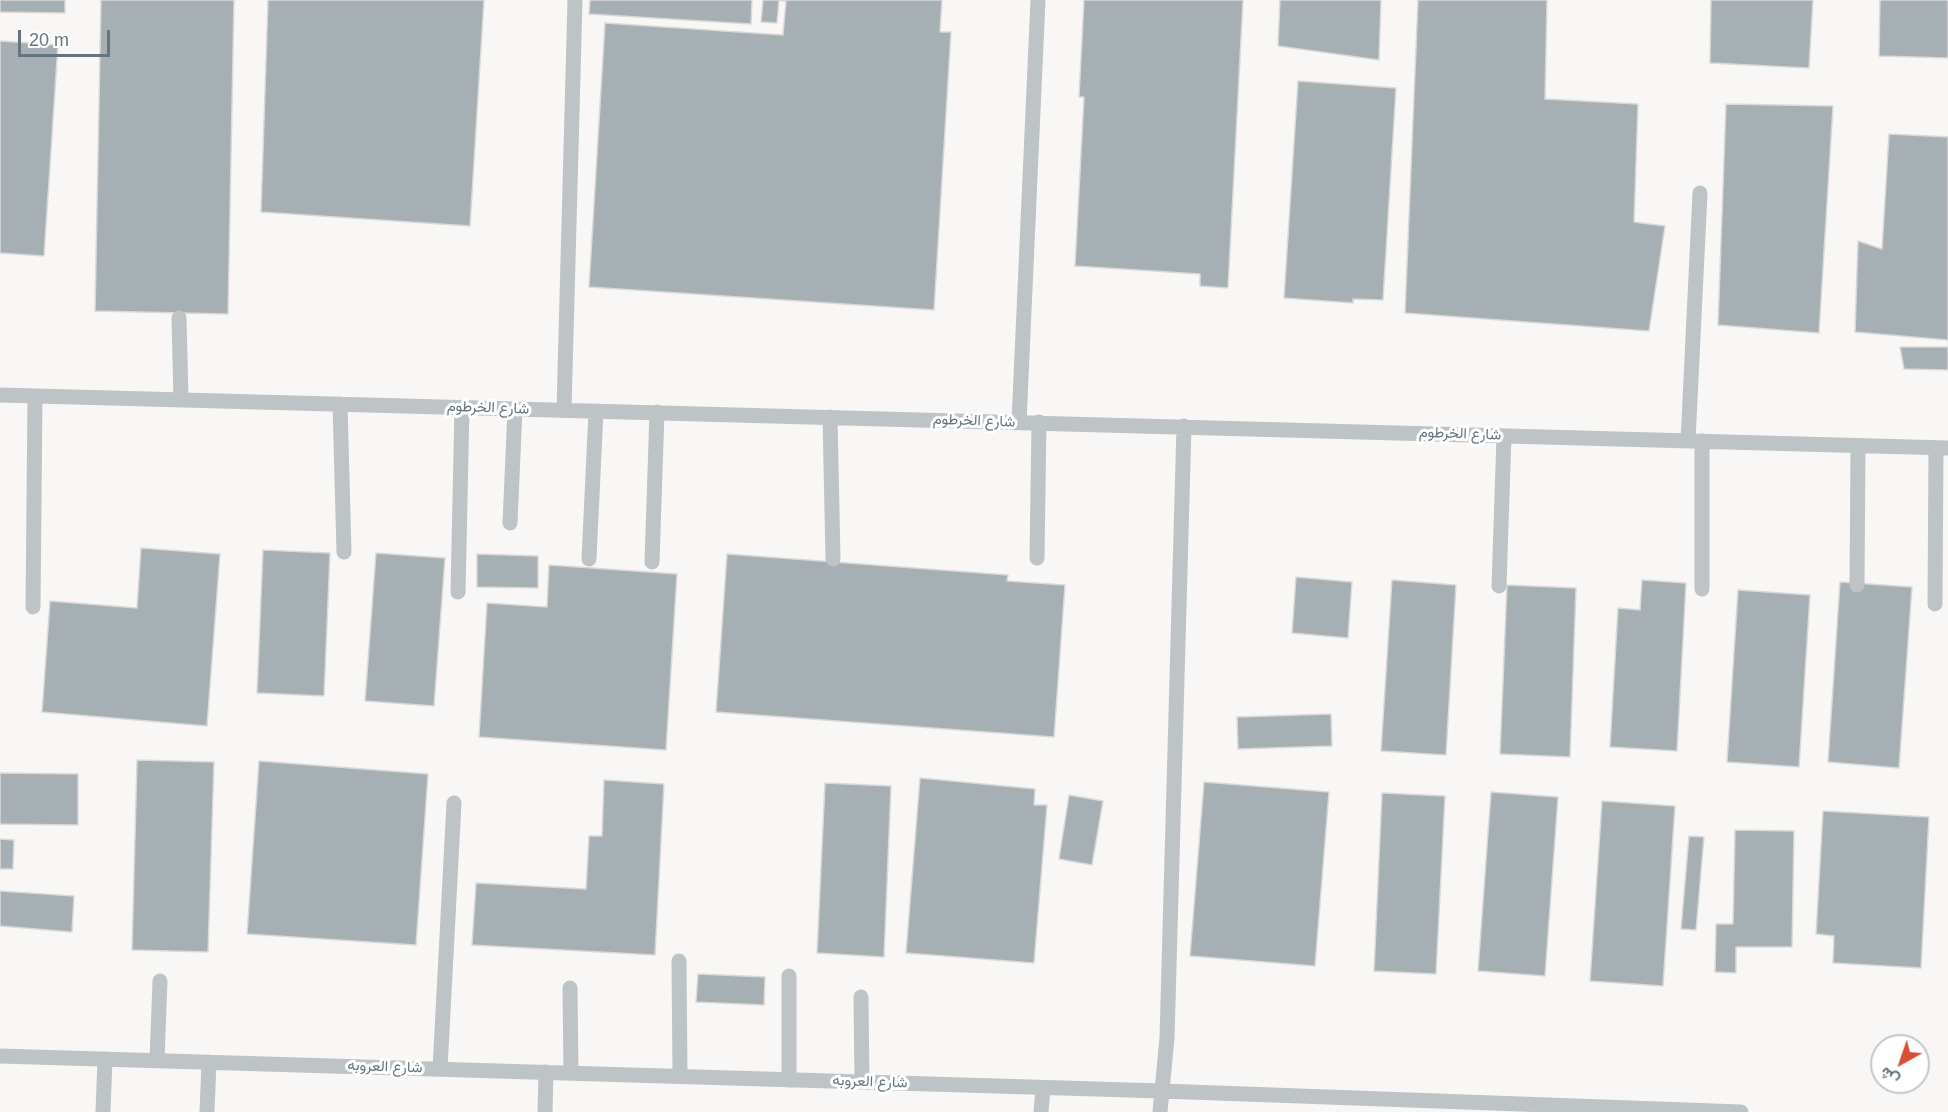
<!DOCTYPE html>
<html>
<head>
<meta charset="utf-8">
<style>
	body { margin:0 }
	#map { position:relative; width:1948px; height:1112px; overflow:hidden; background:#f8f7f5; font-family:Helvetica,Vazirmatn,sans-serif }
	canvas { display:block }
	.north { position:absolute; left:1870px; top:1034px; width:60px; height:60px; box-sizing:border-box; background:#fff; border:2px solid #c1c8cb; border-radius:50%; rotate:220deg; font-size:16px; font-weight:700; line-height:24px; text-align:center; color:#64757e }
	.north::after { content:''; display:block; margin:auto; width:21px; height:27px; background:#da4e33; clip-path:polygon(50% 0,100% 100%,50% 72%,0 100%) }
	.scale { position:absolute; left:18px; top:30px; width:92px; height:27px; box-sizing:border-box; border:3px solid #64757e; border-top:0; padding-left:8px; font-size:18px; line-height:21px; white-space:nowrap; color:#64757e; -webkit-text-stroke:4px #fff; paint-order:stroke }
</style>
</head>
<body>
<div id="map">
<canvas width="1948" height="1112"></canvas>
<div class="north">ش</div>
<div class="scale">20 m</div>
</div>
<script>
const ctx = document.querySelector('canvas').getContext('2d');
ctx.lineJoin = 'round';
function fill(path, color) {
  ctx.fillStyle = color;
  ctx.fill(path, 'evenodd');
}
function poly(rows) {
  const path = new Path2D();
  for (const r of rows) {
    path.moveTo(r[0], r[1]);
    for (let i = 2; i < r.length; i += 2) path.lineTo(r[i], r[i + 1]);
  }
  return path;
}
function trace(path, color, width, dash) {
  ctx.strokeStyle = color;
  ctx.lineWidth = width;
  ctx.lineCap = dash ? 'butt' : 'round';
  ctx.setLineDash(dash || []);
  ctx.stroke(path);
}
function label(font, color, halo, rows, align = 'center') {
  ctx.font = font + ' Helvetica,Vazirmatn,sans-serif';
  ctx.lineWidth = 6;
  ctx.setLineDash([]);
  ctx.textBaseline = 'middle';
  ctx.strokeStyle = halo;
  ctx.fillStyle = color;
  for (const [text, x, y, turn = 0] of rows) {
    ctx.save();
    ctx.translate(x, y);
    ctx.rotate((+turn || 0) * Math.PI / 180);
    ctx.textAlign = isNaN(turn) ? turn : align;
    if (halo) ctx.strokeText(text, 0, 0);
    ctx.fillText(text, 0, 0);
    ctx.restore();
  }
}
const building = poly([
	[0,0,65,0,65,13,0,12,0,0],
	[101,0,234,0,228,314,95,311,101,0],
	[268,0,484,0,470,226,261,212,268,0],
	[590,0,752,0,751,24,589,14,590,0],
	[763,0,942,0,940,32,951,32,934,310,589,287,605,23,783,35,786,1,779,0,777,23,761,22,763,0],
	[1084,0,1243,0,1228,288,1200,286,1200,274,1075,266,1084,97,1079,97,1084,0],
	[1280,0,1381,0,1379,60,1278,46,1280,0],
	[1418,0,1547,0,1545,99,1638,104,1634,222,1665,226,1649,331,1405,313,1418,0],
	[1711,0,1813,0,1809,68,1710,63,1711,0],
	[1880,0,1948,0,1948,58,1879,56,1880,0],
	[0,41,58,45,44,256,0,253,0,41],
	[1298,81,1396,88,1383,300,1353,299,1353,303,1284,298,1298,81],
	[1726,104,1833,106,1819,333,1718,325,1726,104],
	[1889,134,1948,137,1948,340,1855,332,1858,241,1882,249,1889,134],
	[1900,347,1948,347,1948,370,1904,369,1900,347],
	[141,548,220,554,207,726,42,712,50,601,137,608,141,548],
	[263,550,330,553,324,696,257,693,263,550],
	[376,553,445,558,434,706,365,701,376,553],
	[477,554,538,556,538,588,477,587,477,554],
	[727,554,1008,575,1007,581,1065,585,1054,737,716,712,727,554],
	[549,565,677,574,666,750,479,737,487,603,547,607,549,565],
	[1296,577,1352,582,1348,638,1292,633,1296,577],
	[1392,580,1456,585,1446,755,1381,751,1392,580],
	[1642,580,1686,583,1677,751,1610,747,1618,608,1640,610,1642,580],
	[1840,582,1912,587,1899,768,1828,762,1840,582],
	[1507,585,1576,588,1570,757,1500,754,1507,585],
	[1738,590,1810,595,1799,767,1727,762,1738,590],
	[1331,714,1332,746,1238,749,1237,717,1331,714],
	[137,760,214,762,208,952,132,950,137,760],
	[259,761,428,774,416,945,247,934,259,761],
	[0,773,78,774,78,825,0,824,0,773],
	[920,778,1035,789,1034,805,1047,805,1034,963,906,953,920,778],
	[604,780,664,784,655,955,472,945,476,883,586,889,589,836,602,836,604,780],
	[1204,782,1329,792,1315,966,1190,956,1204,782],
	[825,783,891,786,884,957,817,953,825,783],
	[1491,792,1558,797,1545,976,1478,971,1491,792],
	[1382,793,1445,796,1436,974,1374,971,1382,793],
	[1069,795,1103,801,1092,865,1059,859,1069,795],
	[1602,801,1675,806,1663,986,1590,981,1602,801],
	[1823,811,1929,817,1921,968,1833,963,1834,936,1816,934,1823,811],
	[1735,830,1794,831,1792,947,1736,947,1736,973,1715,972,1716,924,1733,924,1735,830],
	[1689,836,1704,837,1696,930,1681,929,1689,836],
	[0,839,14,840,13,869,0,869,0,839],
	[0,891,74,896,72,932,0,926,0,891],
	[698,974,765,977,764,1005,696,1002,698,974]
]);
const service = poly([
	[179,318,181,400],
	[0,395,1948,448],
	[340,404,344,552],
	[564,410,575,0],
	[830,417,833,559],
	[1019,422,1038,0],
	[1688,441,1700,193],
	[1702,441,1702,589],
	[510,523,515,409],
	[1037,558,1039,422],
	[589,559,596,411],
	[652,562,657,412],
	[1857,585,1858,446],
	[1499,586,1504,436],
	[458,592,462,407],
	[1935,604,1936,448],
	[33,607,35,396],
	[679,961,680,1076],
	[570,988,571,1073],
	[861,997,862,1082],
	[0,1056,1162,1091,1741,1112],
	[157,1060,160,981],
	[440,1069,454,803],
	[789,1080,789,976],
	[103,1112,105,1059],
	[207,1112,209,1062],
	[545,1112,546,1072],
	[1041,1112,1043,1088],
	[1160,1112,1167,1038,1184,426]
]);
const streetNames = [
	["شارع الخرطوم",488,408,2],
	["شارع الخرطوم",974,421,2],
	["شارع الخرطوم",1460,434,2],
	["شارع العروبه",385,1067,2],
	["شارع العروبه",870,1082,2]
];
fill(building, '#a6afb4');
trace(building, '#d9d9d7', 1.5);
trace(service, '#bec3c6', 15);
label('15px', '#64757e', '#fff', streetNames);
</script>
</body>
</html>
